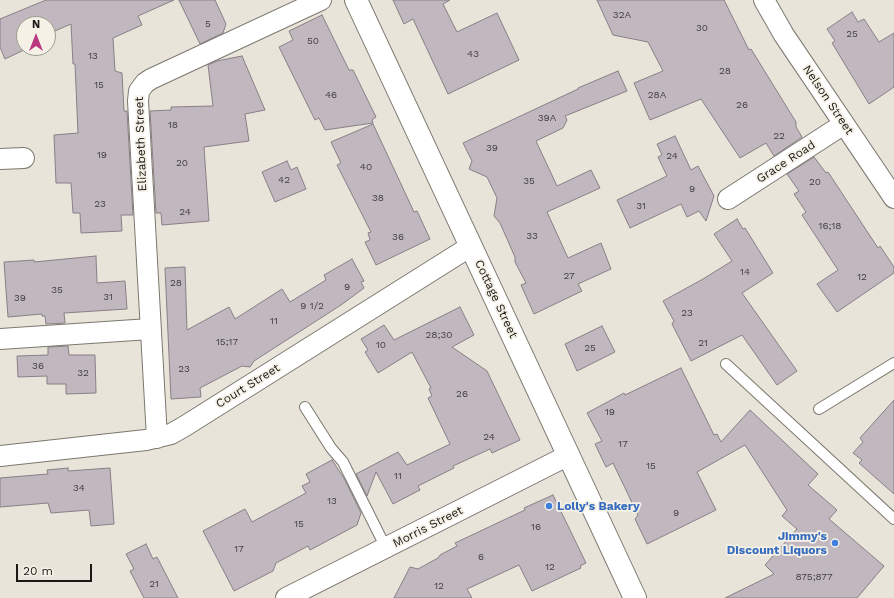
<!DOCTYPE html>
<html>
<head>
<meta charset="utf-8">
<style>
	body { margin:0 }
	#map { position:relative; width:894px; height:598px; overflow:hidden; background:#e8e4d9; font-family:"Work Sans",sans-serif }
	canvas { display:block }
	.north { position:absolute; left:16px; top:16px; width:40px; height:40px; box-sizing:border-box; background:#f5f1e6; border:1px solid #9d9b92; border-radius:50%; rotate:0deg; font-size:11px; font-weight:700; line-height:16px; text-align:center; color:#1a1915 }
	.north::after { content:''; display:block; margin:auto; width:14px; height:18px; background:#ba3880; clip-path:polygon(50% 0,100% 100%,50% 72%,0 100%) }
	.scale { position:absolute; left:16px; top:564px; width:76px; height:18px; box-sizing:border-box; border:2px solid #1a1915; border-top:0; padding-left:5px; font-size:12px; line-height:14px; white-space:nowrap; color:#1a1915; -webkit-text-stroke:3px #f5f1e6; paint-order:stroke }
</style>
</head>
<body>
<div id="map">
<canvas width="894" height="598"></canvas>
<div class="north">N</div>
<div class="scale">20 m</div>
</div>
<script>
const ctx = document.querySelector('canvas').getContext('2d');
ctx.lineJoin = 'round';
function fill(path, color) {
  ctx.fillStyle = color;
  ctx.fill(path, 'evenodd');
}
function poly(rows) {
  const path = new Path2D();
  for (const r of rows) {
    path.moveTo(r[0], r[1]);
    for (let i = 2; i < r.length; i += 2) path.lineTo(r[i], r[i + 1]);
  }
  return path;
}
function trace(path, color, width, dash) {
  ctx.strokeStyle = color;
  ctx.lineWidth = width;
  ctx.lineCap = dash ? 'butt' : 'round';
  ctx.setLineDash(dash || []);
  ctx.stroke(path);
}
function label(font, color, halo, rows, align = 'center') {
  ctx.font = font + ' "Work Sans",sans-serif';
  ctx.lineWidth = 3.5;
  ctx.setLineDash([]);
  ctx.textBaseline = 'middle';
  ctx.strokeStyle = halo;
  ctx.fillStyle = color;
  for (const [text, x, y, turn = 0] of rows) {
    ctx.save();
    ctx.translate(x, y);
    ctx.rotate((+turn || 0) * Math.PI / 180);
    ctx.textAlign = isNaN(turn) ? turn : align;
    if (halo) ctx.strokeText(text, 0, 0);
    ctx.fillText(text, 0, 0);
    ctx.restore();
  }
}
const building = poly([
	[46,0,174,0,138,16,142,25,113,38,115,71,122,73,124,111,127,111,133,215,121,215,122,231,81,233,80,213,73,213,71,183,56,183,54,135,78,133,75,64,73,64,71,24,48,34,48,24,24,24,24,48,26,49,5,59,0,47,0,19,46,0],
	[179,0,215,0,226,24,223,33,200,44,179,0],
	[393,0,450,0,443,4,457,32,497,13,519,60,448,94,413,19,404,24,393,0],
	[597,0,724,0,749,50,751,49,783,101,796,122,796,127,802,137,774,156,766,143,740,158,701,99,650,120,634,83,663,71,648,42,613,35,597,0],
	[852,12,858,22,864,19,879,42,894,33,894,87,869,104,832,43,835,41,827,29,852,12],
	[322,15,349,70,353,70,376,117,372,120,373,123,325,130,319,118,315,120,279,47,293,40,289,31,322,15],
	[242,56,265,110,245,114,249,141,204,147,209,221,162,225,161,213,156,213,150,111,171,110,171,107,213,106,208,65,217,61,242,56],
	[618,71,627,91,565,116,567,120,563,128,536,141,557,186,591,170,600,188,547,212,568,258,601,243,611,269,578,284,582,291,534,314,521,285,526,283,515,262,515,257,500,223,494,216,497,198,487,177,469,169,472,161,463,143,578,89,578,88,618,71],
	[373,124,414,212,417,211,430,239,376,265,365,242,370,240,368,233,371,232,337,165,341,163,331,142,373,124],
	[675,136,691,170,698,166,714,196,706,221,699,211,687,217,681,204,630,228,617,200,667,176,658,157,662,155,657,144,675,136],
	[814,157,826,173,828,172,878,248,880,246,894,267,894,273,837,312,817,284,838,270,802,215,806,212,794,194,799,191,787,174,814,157],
	[287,161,291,170,297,167,306,189,275,202,262,172,287,161],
	[737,219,743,229,745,228,773,273,742,293,797,371,777,385,742,335,691,361,672,324,674,321,663,301,703,279,732,261,714,234,737,219],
	[96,256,97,283,125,281,127,309,64,313,65,323,46,324,45,316,42,316,42,314,8,317,4,262,34,260,34,262,96,256],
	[352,259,364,281,361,282,364,288,341,305,254,361,250,367,242,366,200,388,201,397,171,399,165,268,185,267,187,330,229,307,235,319,282,289,290,302,326,280,324,275,352,259],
	[460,307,474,335,452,347,487,371,520,440,492,453,490,449,453,466,454,468,418,486,420,490,393,504,376,472,367,496,356,474,398,452,407,465,450,444,428,398,432,396,429,389,431,388,412,352,378,373,365,352,368,350,361,339,384,325,394,340,460,307],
	[602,326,615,352,577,371,565,344,602,326],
	[68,346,69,355,95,355,96,393,66,394,66,384,47,384,47,376,18,377,17,356,48,355,48,347,68,346],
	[681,368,714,435,717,434,721,442,750,410,818,474,808,485,837,510,829,519,884,566,857,598,725,598,774,574,765,565,797,529,782,516,787,510,745,445,697,472,716,510,647,544,635,519,638,515,613,463,606,467,595,444,602,441,587,413,624,393,625,395,681,368],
	[894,400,894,494,859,463,862,460,853,453,863,442,860,438,894,400],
	[332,460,345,480,361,513,357,525,310,550,308,546,276,563,273,571,234,591,203,531,245,509,252,522,306,493,302,486,310,482,306,474,332,460],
	[68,468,68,471,110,468,114,524,91,526,89,510,51,513,48,503,0,507,0,478,48,474,47,470,68,468],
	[553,495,586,563,580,566,581,568,532,591,519,565,467,589,472,598,394,598,410,567,418,569,438,558,440,555,457,546,455,543,525,510,524,508,553,495],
	[146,544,153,559,157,557,178,598,144,598,130,571,134,569,126,554,146,544]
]);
const service = poly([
	[726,364,894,519],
	[305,407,331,448,343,462,386,548],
	[819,409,894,363]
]);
const minor = poly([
	[764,0,784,35,894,198],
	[0,159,24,158],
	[728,199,844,124],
	[0,339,150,329],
	[157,438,138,101,139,91,145,83,151,79,321,0],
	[0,456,146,440,171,434,185,426,471,246],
	[286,598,569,455]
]);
const tertiary = poly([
	[356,0,635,598]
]);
const markers = [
	[549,506,4,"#3f7fe0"],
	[835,543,4,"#3f7fe0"]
];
const numberNames = [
	["32A",622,15],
	["5",208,24],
	["30",702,28],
	["25",852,34],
	["50",313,41],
	["43",473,54],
	["13",93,56],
	["28",725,71],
	["15",99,85],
	["46",331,95],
	["28A",657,95],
	["26",742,105],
	["39A",547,118],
	["18",173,125],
	["22",779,136],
	["39",492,148],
	["19",102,155],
	["24",672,156],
	["20",182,163],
	["40",366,167],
	["42",284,180],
	["35",529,181],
	["20",815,182],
	["9",692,189],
	["38",378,198],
	["23",100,204],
	["31",641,206],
	["24",185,212],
	["16;18",830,226],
	["33",532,236],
	["36",398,237],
	["14",745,272],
	["27",569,276],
	["12",862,277],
	["28",176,283],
	["9",347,287],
	["35",57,290],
	["31",108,297],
	["39",20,298],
	["9 1/2",312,306],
	["23",687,313],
	["11",274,321],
	["28;30",439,335],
	["15;17",227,342],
	["21",703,343],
	["10",381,345],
	["25",590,348],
	["36",38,366],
	["23",184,369],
	["32",83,373],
	["26",462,394],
	["19",610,412],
	["24",489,437],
	["17",623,444],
	["15",651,466],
	["11",398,476],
	["34",79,488],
	["13",332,501],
	["9",676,513],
	["15",299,524],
	["16",536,527],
	["17",239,549],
	["6",481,557],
	["12",550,567],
	["875;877",814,577],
	["21",154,584],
	["12",439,586]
];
const streetNames = [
	["Nelson Street",828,100,56],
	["Elizabeth Street",141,144,-92],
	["Grace Road",786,162,-33],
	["Cottage Street",496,299,65],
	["Court Street",248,386,-32],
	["Morris Street",428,527,-27]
];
const shopNames = [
	["Lolly's Bakery",557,506],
	["Jimmy's",827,536,"right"],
	["Discount Liquors",827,550,"right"]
];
fill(building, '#c1b7bf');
trace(building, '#887f86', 1);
trace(service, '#7c786f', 12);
trace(minor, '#7c786f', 22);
trace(tertiary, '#7c786f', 24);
trace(service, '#fff', 10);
trace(minor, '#fff', 20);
trace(tertiary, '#fff', 22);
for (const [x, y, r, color] of markers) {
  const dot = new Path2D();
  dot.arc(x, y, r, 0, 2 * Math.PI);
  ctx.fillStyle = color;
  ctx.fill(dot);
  trace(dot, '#f5f1e6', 1.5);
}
label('10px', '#444040', null, numberNames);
label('12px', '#1a1915', '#f5f1e6', streetNames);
label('bold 12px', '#366cbe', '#f5f1e6', shopNames, 'left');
</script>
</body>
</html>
